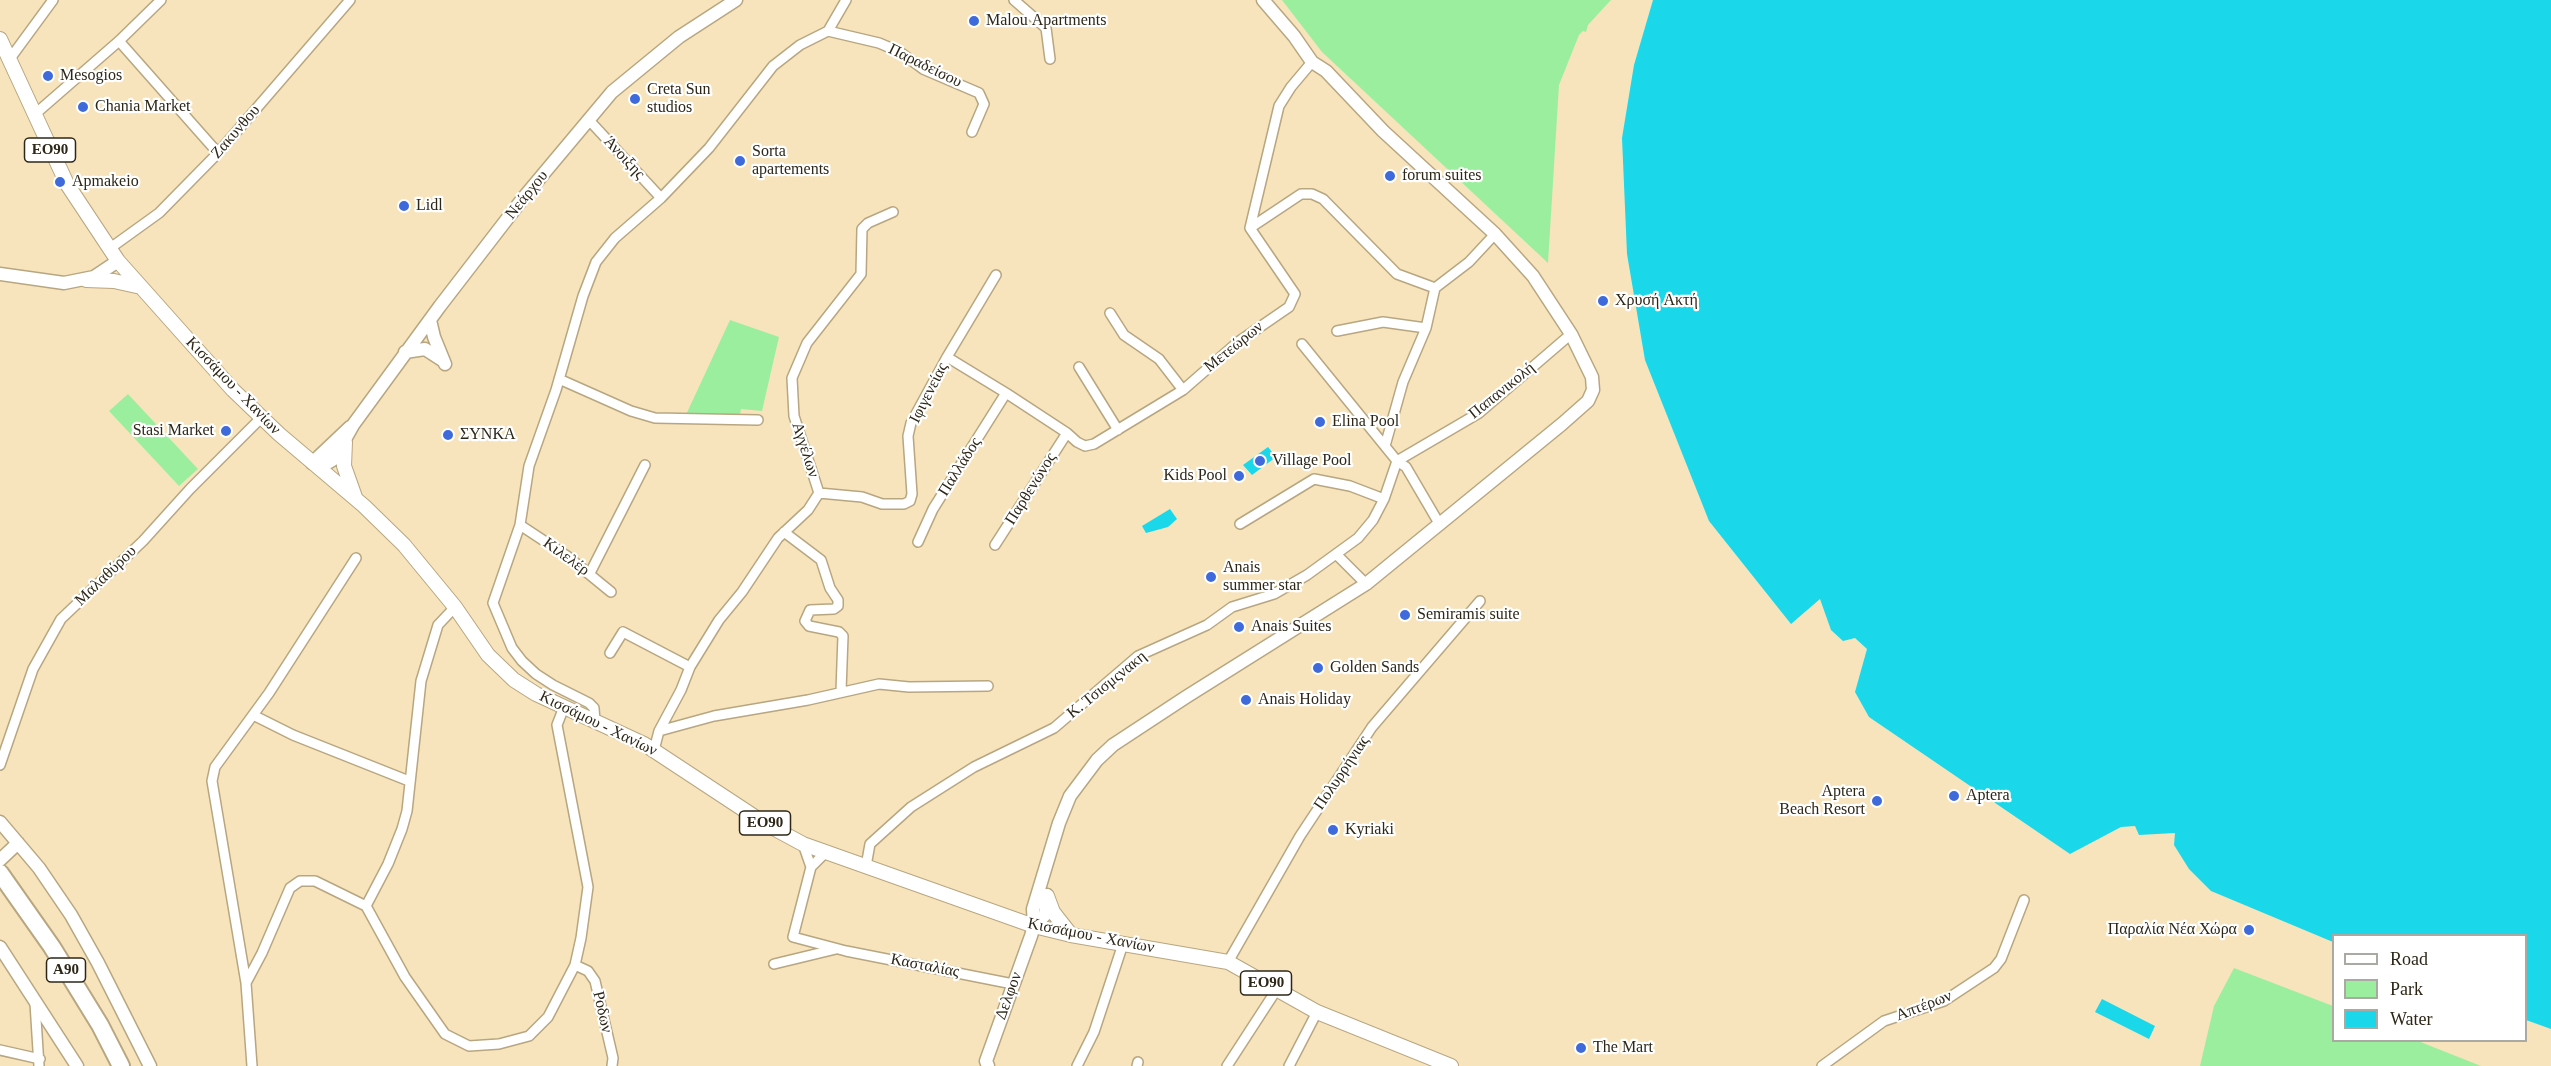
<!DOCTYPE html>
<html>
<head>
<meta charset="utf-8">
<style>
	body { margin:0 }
	#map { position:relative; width:2551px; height:1066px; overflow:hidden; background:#f7e4bc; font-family:"Times New Roman",serif }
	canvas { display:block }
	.legend { position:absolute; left:2332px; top:934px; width:195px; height:108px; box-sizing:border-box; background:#fff; border:2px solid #aba9a3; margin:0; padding:8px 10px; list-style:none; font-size:18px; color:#2e2718 }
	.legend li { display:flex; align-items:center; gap:12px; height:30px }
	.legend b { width:30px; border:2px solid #aba9a3 }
</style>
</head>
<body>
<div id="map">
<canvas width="2551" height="1066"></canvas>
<ul class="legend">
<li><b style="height:8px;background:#fff"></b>Road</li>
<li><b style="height:16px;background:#9cee9f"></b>Park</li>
<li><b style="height:16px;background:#1ad8e9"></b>Water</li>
</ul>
</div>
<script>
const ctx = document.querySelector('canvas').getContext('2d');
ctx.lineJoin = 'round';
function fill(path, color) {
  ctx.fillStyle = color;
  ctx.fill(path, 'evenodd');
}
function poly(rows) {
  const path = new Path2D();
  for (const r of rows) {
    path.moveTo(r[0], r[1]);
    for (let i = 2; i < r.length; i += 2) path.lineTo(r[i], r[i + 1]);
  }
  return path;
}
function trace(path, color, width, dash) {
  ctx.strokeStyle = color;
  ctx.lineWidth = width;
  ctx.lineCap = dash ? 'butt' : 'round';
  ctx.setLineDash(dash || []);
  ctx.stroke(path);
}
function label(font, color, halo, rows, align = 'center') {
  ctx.font = font + ' "Times New Roman",serif';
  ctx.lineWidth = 4.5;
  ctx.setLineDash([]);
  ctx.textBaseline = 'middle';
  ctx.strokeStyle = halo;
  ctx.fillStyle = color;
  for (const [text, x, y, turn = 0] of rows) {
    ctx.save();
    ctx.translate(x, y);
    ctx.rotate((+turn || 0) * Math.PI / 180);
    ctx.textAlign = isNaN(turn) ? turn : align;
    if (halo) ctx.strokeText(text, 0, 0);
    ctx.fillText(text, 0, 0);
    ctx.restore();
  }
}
const green = poly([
	[1282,0,1611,0,1588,25,1586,32,1583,31,1579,35,1559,85,1548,263,1322,52],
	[730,320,779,337,762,411,741,409,739,420,684,419],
	[128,394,198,469,179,486,109,411],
	[2234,968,2333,1006,2334,1040,2418,1041,2481,1066,2200,1066,2214,1006]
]);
const water = poly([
	[1653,0,2551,0,2551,1029,2526,1020,2526,936,2334,936,2333,942,2211,891,2189,869,2174,845,2175,833,2139,835,2135,826,2121,827,2070,854,1869,717,1855,692,1867,649,1855,638,1843,641,1831,630,1820,599,1791,624,1709,521,1645,360,1627,254,1622,138,1634,65],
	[1268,447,1276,457,1252,475,1243,465],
	[1170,509,1177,519,1168,527,1146,533,1142,526],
	[2102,999,2155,1026,2149,1039,2095,1012]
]);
const street = poly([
	[1014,0,1046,28,1050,59],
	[828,31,879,43,900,52,923,69,979,93,984,104,972,132],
	[119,41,218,153],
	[9,60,53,0],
	[34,115,119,41,161,0],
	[588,119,661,198],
	[1250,228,1301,194,1312,194,1323,199,1397,274,1435,288],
	[109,249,159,213,218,153,350,0],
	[1110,313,1124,335,1159,359,1183,390],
	[1337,331,1383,322,1426,328],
	[1302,344,1397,461,1406,467,1440,525],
	[947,357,1006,393,1067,433,1077,442,1085,446,1094,444,1183,390,1238,342,1289,307,1295,294,1250,228,1279,106,1291,87,1312,62],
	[1079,367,1118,430],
	[559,379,631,411,655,418,758,420],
	[1385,446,1403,382,1426,328,1435,288,1469,262,1495,234],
	[1397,461,1479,413,1571,334],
	[819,493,862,497,882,504,904,504,910,501,912,494,908,436,911,423,947,357,996,275],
	[1240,524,1314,479,1350,486,1384,499],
	[520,525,567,556,611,592],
	[784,532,821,560,830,588,838,600,838,606,834,609,810,610,805,621,809,626,839,632,843,636,841,691],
	[918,542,933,509,1006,393],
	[995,545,1067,433],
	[1336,554,1366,584],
	[590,573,645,465],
	[610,653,623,632,690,667],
	[564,707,557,725,588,887,581,938,575,965],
	[253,715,293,735,409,781],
	[595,722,594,708,589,703,553,685,536,674,522,661,512,648,493,603,520,525,529,466,556,390,583,296,596,262,615,238,661,198,709,148,773,66,800,45,828,31,846,0],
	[659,731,714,716,808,700,879,684,909,687,988,686],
	[654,750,659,731,681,690,690,667,719,620,742,592,778,538,808,510,819,493,794,416,792,378,807,343,861,274,862,229,868,223,893,212],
	[0,765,33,669,61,619,143,541,190,489,261,418],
	[803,844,811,867],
	[826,852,811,867,793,937,846,951,1013,984],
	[866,866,870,844,911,807,974,767,1054,728,1138,656,1207,625,1232,607,1274,594,1307,575,1358,538,1373,520,1384,499,1397,461],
	[366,906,405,977,445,1034,469,1046,499,1044,529,1036,548,1017,575,965,588,971,595,981,613,1058,612,1066],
	[1228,962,1300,836,1372,727,1480,601],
	[774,964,836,949],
	[246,983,262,953,290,888,300,881,315,881,366,906,388,864,402,829,407,811,421,681,438,625,455,607],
	[35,1003,39,1066],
	[0,1050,40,1059],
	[252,1066,246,983,212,781,215,767,269,693,356,558],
	[1077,1066,1094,1032,1123,944],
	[1137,1066,1138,1062],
	[1227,1066,1277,989],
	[1289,1066,1317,1012],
	[1822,1066,1884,1021,1944,1001,1994,968,2001,959,2024,900]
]);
const secondary = poly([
	[0,274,64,283,94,277,118,261],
	[430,320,434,337,445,364],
	[405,352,425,349,442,360],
	[312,463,350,427],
	[319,468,334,459,353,425,440,306,524,197,612,92,679,37,736,0],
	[0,822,39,868,71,915,98,963,150,1066],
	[0,860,18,843],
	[1034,926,1045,915,1047,895],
	[0,947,77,1066],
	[988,1066,986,1061,1031,936,1034,926,1033,909,1059,823,1070,796,1097,760,1113,745,1186,697,1366,584,1562,424,1588,401,1593,390,1592,377,1571,334,1533,276,1495,234,1383,131,1326,71,1312,62,1294,36,1263,0]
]);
const primary = poly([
	[0,39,67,184,118,261,233,390,279,434,364,506,404,545,455,607,488,655,514,680,536,694,644,744,764,823,803,844,1034,926,1071,935,1228,962,1317,1012,1451,1066],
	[86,280,114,281,141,287],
	[345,442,344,466,355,497],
	[1047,896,1053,912,1071,935]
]);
const highway = poly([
	[0,873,52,947,100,1025,121,1066]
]);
const markers = [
	[974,21,6,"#3e6adb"],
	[48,76,6,"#3e6adb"],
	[635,99,6,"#3e6adb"],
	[83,107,6,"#3e6adb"],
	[740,161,6,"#3e6adb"],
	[1390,176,6,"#3e6adb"],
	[60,182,6,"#3e6adb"],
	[404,206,6,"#3e6adb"],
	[1603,301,6,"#3e6adb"],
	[1320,422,6,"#3e6adb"],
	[226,431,6,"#3e6adb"],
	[448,435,6,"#3e6adb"],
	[1260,461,6,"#3e6adb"],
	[1239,476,6,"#3e6adb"],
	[1211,577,6,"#3e6adb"],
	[1405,615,6,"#3e6adb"],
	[1239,627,6,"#3e6adb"],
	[1318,668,6,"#3e6adb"],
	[1246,700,6,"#3e6adb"],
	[1954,796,6,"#3e6adb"],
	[1877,801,6,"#3e6adb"],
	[1333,830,6,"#3e6adb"],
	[2249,930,6,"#3e6adb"],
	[1581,1048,6,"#3e6adb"]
];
const shields = [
	[50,150,51],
	[765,823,51],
	[66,970,39],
	[1266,983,51]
];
const shieldNames = [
	["ΕΟ90",50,150],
	["ΕΟ90",765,823],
	["Α90",66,970],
	["ΕΟ90",1266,983]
];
const poiNames = [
	["Malou Apartments",986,21],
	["Mesogios",60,76],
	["Creta Sun",647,90],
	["studios",647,108],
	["Chania Market",95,107],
	["Sorta",752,152],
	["apartements",752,170],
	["forum suites",1402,176],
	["Apmakeio",72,182],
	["Lidl",416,206],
	["Χρυσή Ακτή",1615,301],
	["Elina Pool",1332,422],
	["Stasi Market",214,431,"right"],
	["ΣΥΝΚΑ",460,435],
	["Village Pool",1272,461],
	["Kids Pool",1227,476,"right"],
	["Anais",1223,568],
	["summer star",1223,586],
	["Semiramis suite",1417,615],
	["Anais Suites",1251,627],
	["Golden Sands",1330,668],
	["Anais Holiday",1258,700],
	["Aptera",1865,792,"right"],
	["Beach Resort",1865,810,"right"],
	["Aptera",1966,796],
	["Kyriaki",1345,830],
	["Παραλία Νέα Χώρα",2237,930,"right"],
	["The Mart",1593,1048]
];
const streetNames = [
	["Παραδείσου",925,66,26],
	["Ζακυνθου",236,132,-49],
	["Άνοιξης",624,158,47],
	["Νεάρχου",527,195,-51],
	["Μετεώρων",1234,347,-39],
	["Κισσάμου - Χανίων",233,386,46],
	["Παπανικολή",1502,391,-39],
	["Ιφιγενείας",929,393,-63],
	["Αγγέλων",805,450,72],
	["Παλλάδος",960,467,-58],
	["Παρθενώνος",1031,489,-58],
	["Κιλελέρ",566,557,36],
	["Μαλαθύρου",106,576,-44],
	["Κ. Τσισμςνακη",1107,685,-39],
	["Κισσάμου - Χανίων",598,724,26],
	["Πολυρρήνιας",1342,773,-56],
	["Κισσάμου - Χανίων",1091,936,11],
	["Κασταλίας",925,966,11],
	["Δελφον",1009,996,-70],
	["Απτέρων",1924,1006,-21],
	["Ροδων",602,1012,77]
];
fill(green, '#9cee9f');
fill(water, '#1ad8e9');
trace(street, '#b8a680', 12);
trace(secondary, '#b8a680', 15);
trace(primary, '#b8a680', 16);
trace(highway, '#b8a680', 20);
trace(street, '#fff', 9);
trace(secondary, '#fff', 12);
trace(primary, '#fff', 14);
trace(highway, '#fff', 16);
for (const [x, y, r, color] of markers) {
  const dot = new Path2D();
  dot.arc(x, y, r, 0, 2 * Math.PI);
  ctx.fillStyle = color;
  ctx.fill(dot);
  trace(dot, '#fff', 2);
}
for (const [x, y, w] of shields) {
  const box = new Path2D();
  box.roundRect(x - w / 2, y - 12, w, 24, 4.5);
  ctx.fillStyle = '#fff';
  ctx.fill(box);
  trace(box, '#2e2718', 1.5);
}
label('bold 15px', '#2e2718', null, shieldNames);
label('16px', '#2e2718', '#fff', poiNames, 'left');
label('16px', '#2e2718', '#fff', streetNames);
</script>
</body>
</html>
